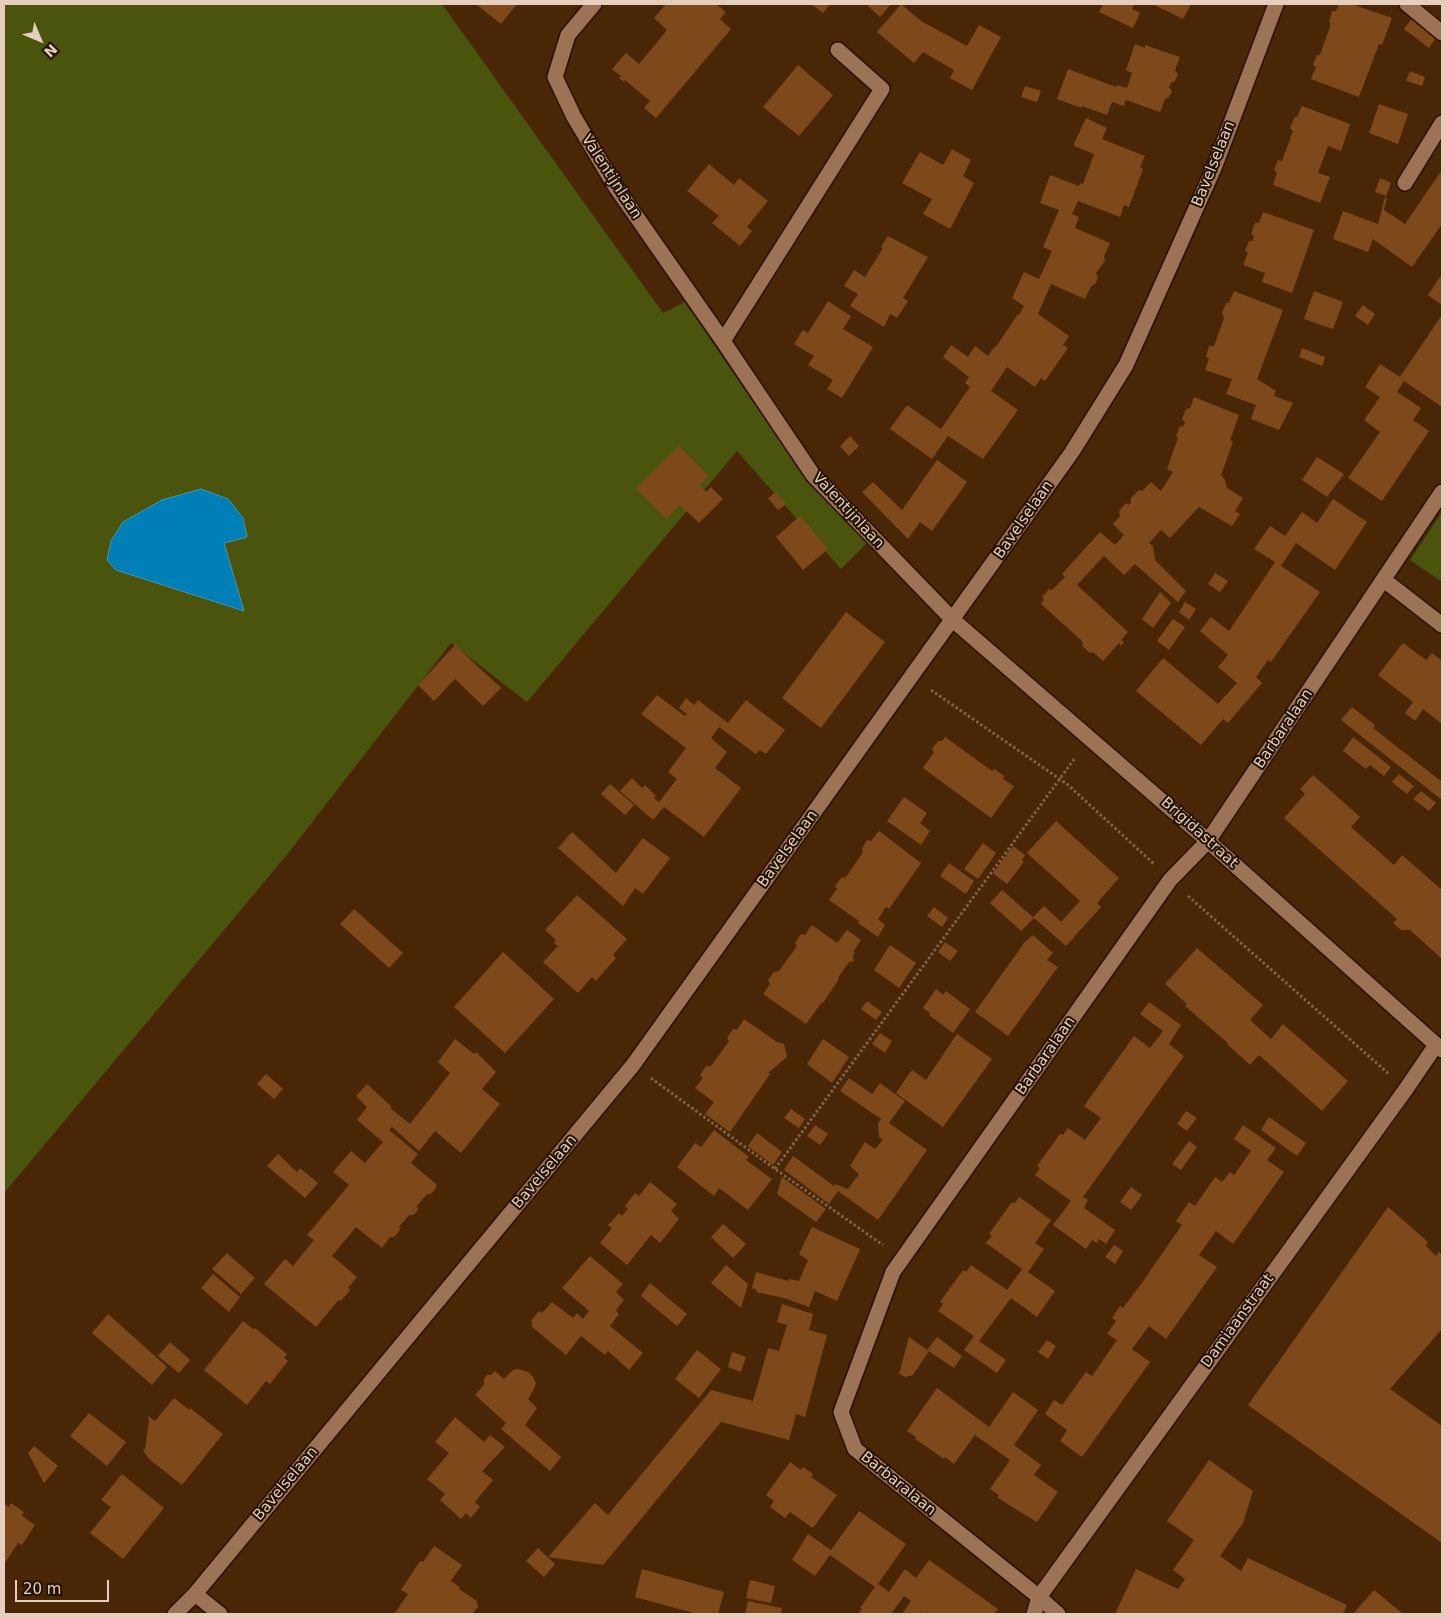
<!DOCTYPE html>
<html>
<head>
<meta charset="utf-8">
<style>
	body { margin:0 }
	#map { position:relative; width:1446px; height:1618px; overflow:hidden; background:#492606; font-family:"DejaVu Sans",sans-serif }
	canvas { display:block }
	.frame { position:absolute; inset:0; border:5px solid #e5cebe; pointer-events:none }
	.north { position:absolute; left:15px; top:15px; width:50px; height:50px; -webkit-text-stroke:4px #241408; paint-order:stroke; rotate:135deg; font-size:14px; font-weight:700; line-height:20px; text-align:center; color:#e5cebe }
	.north::after { content:''; display:block; margin:auto; width:18px; height:22px; background:#e5cebe; clip-path:polygon(50% 0,100% 100%,50% 72%,0 100%) }
	.scale { position:absolute; left:15px; top:1580px; width:94px; height:22px; box-sizing:border-box; border:2px solid #e5cebe; border-top:0; padding-left:6px; font-size:15px; line-height:18px; white-space:nowrap; color:#e5cebe; -webkit-text-stroke:4px #241408; paint-order:stroke }
</style>
</head>
<body>
<div id="map">
<canvas width="1446" height="1618"></canvas>
<div class="frame"></div>
<div class="north">N</div>
<div class="scale">20 m</div>
</div>
<script>
const ctx = document.querySelector('canvas').getContext('2d');
ctx.lineJoin = 'round';
function fill(path, color) {
  ctx.fillStyle = color;
  ctx.fill(path, 'evenodd');
}
function poly(rows) {
  const path = new Path2D();
  for (const r of rows) {
    path.moveTo(r[0], r[1]);
    for (let i = 2; i < r.length; i += 2) path.lineTo(r[i], r[i + 1]);
  }
  return path;
}
function trace(path, color, width, dash) {
  ctx.strokeStyle = color;
  ctx.lineWidth = width;
  ctx.lineCap = dash ? 'butt' : 'round';
  ctx.setLineDash(dash || []);
  ctx.stroke(path);
}
function label(font, color, halo, rows, align = 'center') {
  ctx.font = font + ' "DejaVu Sans",sans-serif';
  ctx.lineWidth = 4;
  ctx.setLineDash([]);
  ctx.textBaseline = 'middle';
  ctx.strokeStyle = halo;
  ctx.fillStyle = color;
  for (const [text, x, y, turn = 0] of rows) {
    ctx.save();
    ctx.translate(x, y);
    ctx.rotate((+turn || 0) * Math.PI / 180);
    ctx.textAlign = isNaN(turn) ? turn : align;
    if (halo) ctx.strokeText(text, 0, 0);
    ctx.fillText(text, 0, 0);
    ctx.restore();
  }
}
const green = poly([
	[4,4,442,4,663,313,685,302,804,477,868,542,841,569,737,451,527,702,451,643,286,856,4,1193],
	[247,536,224,542,243,611,116,570],
	[1442,512,1442,582,1410,560]
]);
const water = poly([
	[201,489,228,499,243,518,247,537,224,543,244,611,116,570,107,560,111,541,123,522,162,500,201,489]
]);
const building = poly([
	[478,4,517,4,501,24,477,5],
	[666,4,716,4,726,12,720,19,731,29,656,118,644,108,650,101,625,80,624,82,619,78,621,76,612,69,626,53,639,64,658,41,667,30,654,18],
	[811,4,830,4,823,13],
	[870,4,891,4,880,17,868,6],
	[901,4,921,21,967,46,979,25,1001,37,972,90,950,78,954,70,923,52,914,63,877,32],
	[1103,4,1134,4,1132,9,1140,13,1133,28,1099,12],
	[1152,4,1191,4,1183,19],
	[1339,4,1351,4,1392,18,1382,45,1379,44,1359,97,1311,79,1316,67,1313,65,1317,55,1320,55,1331,24,1329,22,1332,11,1336,11],
	[1413,17,1437,36,1429,48,1404,29],
	[1135,44,1145,48,1145,45,1180,57,1175,70,1178,74,1175,81,1171,83,1169,87,1172,91,1169,97,1165,99,1160,112,1126,100,1124,106,1112,102,1107,115,1082,106,1081,108,1057,99,1068,69,1116,87,1117,85,1127,88,1132,73,1126,70],
	[798,65,833,95,799,136,763,107],
	[1410,71,1425,77,1422,86,1406,81],
	[1025,86,1041,91,1037,102,1021,97],
	[1379,104,1408,114,1398,144,1369,133],
	[1302,106,1350,124,1341,151,1328,146,1318,173,1330,177,1320,203,1273,185,1277,173,1274,170,1278,160,1282,161,1293,131,1290,128,1294,118,1297,117],
	[1086,118,1107,128,1102,139,1145,156,1140,167,1143,169,1129,207,1124,205,1120,217,1078,201,1072,214,1079,217,1075,228,1110,243,1104,256,1105,261,1096,273,1098,277,1095,284,1091,286,1085,299,1051,284,1038,314,1069,336,1063,345,1068,348,1045,381,1041,378,1035,387,1007,367,991,391,1018,410,983,459,948,436,932,459,890,429,907,405,941,429,970,387,965,383,969,377,943,357,951,345,968,357,975,346,988,356,995,346,996,347,1018,314,1019,315,1024,306,1012,298,1024,272,1039,279,1052,251,1043,247,1059,210,1040,203,1050,175,1079,186,1080,183,1083,184,1094,154,1074,146,1074,144],
	[952,149,971,160,963,176,974,183,950,229,923,214,932,199,902,183,920,152,943,165],
	[709,164,734,185,739,178,768,201,747,227,752,231,740,246,712,223,719,216,687,191],
	[1442,170,1442,224,1412,267,1373,239,1368,252,1333,239,1343,211,1378,224,1385,197,1387,198,1384,210,1405,224],
	[1380,178,1391,183,1386,196,1375,192],
	[1263,212,1314,230,1292,293,1262,282,1265,273,1243,265,1248,253,1245,251,1249,241,1253,241,1254,236,1251,234,1255,223,1259,223],
	[888,236,928,257,903,298,908,301,897,318,890,314,884,327,850,306,858,294,844,286,854,270,865,277,883,248,881,247],
	[1442,274,1442,305,1428,295],
	[1234,291,1283,310,1257,379,1276,391,1274,396,1293,403,1279,430,1251,419,1256,405,1226,394,1232,379,1205,370,1209,359,1206,357,1209,346,1214,346,1224,318,1222,313,1226,303,1229,303],
	[1314,291,1343,302,1333,329,1304,319],
	[828,301,851,316,843,329,873,347,842,398,827,389,833,380,808,365,814,356,794,344,803,330,808,333],
	[1363,305,1375,314,1368,325,1355,316],
	[1442,315,1442,407,1404,381,1397,392,1421,408,1413,420,1429,431,1382,501,1348,478,1380,432,1364,420,1380,397,1365,387,1380,364,1400,377],
	[1302,348,1325,357,1322,366,1299,357],
	[1194,397,1239,415,1230,440,1233,442,1221,475,1225,480,1227,488,1243,498,1235,511,1240,514,1232,526,1199,507,1170,538,1161,530,1149,543,1153,546,1155,560,1186,591,1178,602,1135,564,1124,575,1104,556,1077,585,1128,632,1121,640,1124,642,1121,646,1119,643,1103,661,1093,652,1090,653,1082,646,1083,643,1082,641,1041,604,1044,600,1042,597,1049,589,1052,590,1065,577,1062,574,1100,532,1115,545,1124,535,1113,524,1120,516,1119,511,1126,503,1129,505,1131,503,1131,498,1139,490,1142,491,1151,482,1161,491,1173,472,1167,469,1178,438,1176,436,1180,426,1183,427,1185,422,1182,419,1186,409,1190,408],
	[850,436,859,446,849,456,840,446],
	[679,446,709,476,700,485,706,492,711,487,723,499,699,523,680,505,666,519,636,489],
	[1317,457,1344,474,1327,497,1302,480],
	[937,460,967,482,932,531,920,522,908,539,862,492,873,482,902,510],
	[776,492,786,504,778,510,768,498],
	[1333,499,1367,522,1335,570,1296,543,1281,566,1320,592,1271,662,1268,660,1256,677,1262,683,1228,723,1223,719,1201,745,1136,691,1163,658,1218,704,1237,683,1218,667,1228,655,1200,631,1211,617,1229,631,1275,562,1254,549,1270,526,1285,536,1302,512,1317,523],
	[800,516,828,549,803,570,776,537],
	[1215,573,1228,581,1220,592,1208,584],
	[1160,592,1171,603,1153,628,1142,619],
	[1185,602,1196,609,1189,620,1179,612],
	[846,612,885,642,821,728,782,698],
	[1173,619,1185,627,1169,650,1157,641],
	[1403,643,1426,660,1432,653,1442,661,1442,724,1423,709,1415,721,1405,713,1413,702,1378,675],
	[455,645,501,688,483,706,455,679,434,701,418,685],
	[657,695,685,716,687,714,679,708,686,698,694,705,698,700,728,723,746,700,785,730,766,754,760,750,756,754,719,727,711,738,727,752,715,768,741,788,704,837,664,807,653,820,620,791,632,778,642,788,645,785,656,796,654,798,659,802,677,779,668,772,686,748,641,714],
	[1352,707,1375,725,1373,728,1442,782,1442,800,1341,720],
	[945,737,992,771,995,769,1004,776,1003,779,1014,786,991,818,923,768,934,752,932,749,938,741,942,741],
	[1353,737,1391,767,1384,776,1370,765,1366,769,1343,751],
	[1399,774,1414,786,1407,794,1392,782],
	[1313,775,1360,817,1351,827,1394,865,1402,855,1442,890,1442,959,1410,930,1401,930,1393,923,1397,919,1284,818,1305,794,1300,789],
	[610,784,634,805,625,815,601,794],
	[1421,791,1436,803,1429,811,1413,799],
	[904,797,927,813,920,823,930,831,921,845,887,821],
	[1056,821,1119,878,1097,903,1101,907,1066,946,1033,917,1044,906,1061,922,1080,901,1027,853],
	[879,831,921,863,889,909,886,907,878,919,885,925,878,937,858,923,859,921,829,900,837,889,835,886,841,878,846,877,862,854,863,852,862,849,867,840,871,841],
	[572,832,616,873,643,838,670,858,643,894,635,888,623,906,558,848],
	[983,843,996,853,978,879,964,869],
	[1013,846,1025,855,1022,860,1024,862,1007,884,993,873],
	[949,863,974,881,966,894,940,876],
	[1002,890,1034,918,1021,931,990,903],
	[577,895,627,939,613,955,616,958,596,981,592,977,578,993,543,962,558,946,554,943,556,940,545,930],
	[934,907,948,918,942,927,927,916],
	[354,909,403,953,389,968,340,924],
	[812,925,837,943,847,930,861,940,853,952,855,953,853,956,854,961,849,962,838,978,839,979,823,1003,822,1002,806,1024,763,994,770,984,768,980,774,972,779,971,797,946,795,943,801,934,805,935],
	[1033,935,1053,953,1047,960,1058,967,1008,1036,975,1012,1024,943],
	[945,942,958,951,950,961,938,952],
	[890,945,916,963,899,988,874,970],
	[1197,948,1263,1005,1250,1020,1271,1039,1283,1024,1348,1081,1322,1111,1259,1055,1250,1065,1227,1044,1228,1043,1185,1006,1187,1004,1165,984],
	[503,952,554,999,505,1053,454,1007],
	[936,989,943,995,946,991,970,1009,953,1033,929,1015,930,1013,923,1008],
	[867,1001,882,1012,876,1020,861,1009],
	[1149,1002,1181,1025,1169,1044,1184,1056,1083,1197,1088,1200,1084,1208,1115,1230,1106,1244,1099,1239,1097,1243,1092,1240,1086,1249,1053,1225,1071,1201,1035,1175,1040,1168,1037,1166,1060,1134,1063,1135,1068,1128,1085,1140,1101,1118,1084,1106,1134,1036,1150,1048,1163,1031,1140,1014],
	[744,1019,777,1042,784,1044,787,1057,768,1073,770,1074,730,1132,705,1114,714,1102,695,1088,703,1078,700,1075,706,1066,711,1066,729,1041,727,1038,733,1029,737,1030],
	[880,1033,892,1041,885,1053,872,1044],
	[957,1034,992,1059,943,1127,896,1093,912,1070,926,1080],
	[455,1039,474,1054,476,1052,496,1072,482,1089,500,1104,461,1153,435,1131,419,1151,392,1127,389,1130,418,1154,411,1163,436,1184,436,1188,431,1194,427,1194,417,1206,418,1210,413,1215,409,1215,399,1227,400,1230,394,1237,390,1237,382,1248,356,1227,332,1256,357,1277,348,1288,350,1290,341,1301,339,1300,337,1302,316,1327,264,1284,285,1259,293,1266,314,1240,307,1235,349,1185,333,1172,351,1151,365,1163,383,1142,357,1120,367,1107,356,1096,367,1084,392,1107,390,1108,410,1124,450,1073,438,1062],
	[823,1039,849,1057,832,1083,807,1064],
	[266,1074,283,1089,274,1099,257,1084],
	[849,1078,872,1094,880,1083,905,1101,889,1123,927,1150,878,1220,838,1191,829,1204,784,1170,793,1156,834,1186,835,1184,848,1189,859,1174,850,1166,865,1142,875,1149,883,1140,879,1137,878,1123,881,1119,840,1091],
	[791,1109,805,1119,799,1128,784,1118],
	[1186,1111,1197,1118,1187,1131,1177,1124],
	[1269,1117,1306,1143,1297,1156,1261,1130],
	[815,1125,828,1134,820,1145,807,1136],
	[1243,1125,1276,1148,1267,1160,1284,1172,1233,1244,1216,1231,1199,1255,1217,1267,1166,1339,1149,1326,1132,1349,1150,1362,1082,1457,1060,1441,1067,1430,1045,1414,1054,1400,1062,1405,1086,1372,1092,1376,1117,1340,1107,1334,1116,1321,1112,1318,1120,1306,1123,1308,1141,1284,1182,1225,1176,1221,1189,1202,1195,1206,1215,1177,1222,1182,1230,1172,1234,1175,1251,1151,1234,1139],
	[714,1130,749,1157,746,1160,772,1179,748,1210,719,1188,714,1196,677,1167,695,1143,701,1147],
	[757,1133,782,1152,773,1165,748,1146],
	[1189,1141,1197,1147,1181,1170,1172,1164],
	[278,1154,297,1172,300,1168,318,1183,305,1198,267,1166],
	[782,1177,826,1209,816,1222,777,1194],
	[650,1182,677,1204,671,1211,679,1219,660,1243,651,1235,627,1265,600,1243,612,1228,608,1225,619,1213,622,1216,628,1209,625,1206,635,1193,639,1196],
	[1131,1187,1142,1195,1131,1210,1120,1202],
	[1019,1197,1051,1220,1035,1243,1044,1249,1028,1272,1055,1291,1037,1317,1011,1298,979,1341,1006,1360,997,1373,964,1350,974,1336,938,1311,943,1304,940,1302,963,1270,966,1272,971,1265,1007,1290,1022,1269,986,1243,992,1236,989,1234,1012,1202,1014,1204],
	[1388,1207,1428,1242,1426,1246,1436,1256,1439,1252,1442,1255,1442,1329,1390,1389,1442,1426,1442,1543,1248,1405],
	[723,1224,746,1244,733,1258,711,1237],
	[812,1227,860,1249,837,1301,815,1291,809,1307,784,1298,756,1292,757,1290,752,1288,756,1272,788,1281,789,1279,799,1281,808,1260,799,1254],
	[1114,1245,1123,1251,1115,1264,1105,1257],
	[227,1253,255,1278,241,1294,212,1269],
	[590,1256,623,1284,616,1292,624,1300,616,1310,619,1314,610,1326,643,1353,629,1370,608,1351,605,1355,581,1336,566,1355,531,1326,533,1324,531,1321,539,1311,542,1313,552,1302,573,1318,577,1313,583,1319,589,1311,562,1288],
	[726,1265,748,1284,741,1308,711,1283],
	[213,1274,240,1297,229,1312,201,1288],
	[650,1283,687,1314,677,1326,641,1296],
	[782,1304,813,1314,809,1330,827,1335,805,1417,796,1414,789,1440,721,1422,603,1565,548,1557,595,1503,608,1515,711,1390,753,1401,768,1348,779,1351,787,1325,777,1322],
	[108,1314,167,1367,152,1385,92,1333],
	[243,1321,253,1329,255,1328,287,1354,284,1358,288,1361,270,1384,266,1381,247,1405,204,1370],
	[909,1337,929,1351,913,1375,906,1377,899,1374],
	[937,1337,962,1356,954,1368,927,1350],
	[1047,1340,1056,1346,1048,1359,1038,1352],
	[170,1342,190,1360,179,1373,158,1356],
	[697,1350,721,1369,699,1398,675,1379],
	[732,1352,746,1357,741,1372,728,1367],
	[518,1369,528,1372,533,1377,536,1383,534,1389,528,1399,537,1408,525,1425,561,1457,550,1471,501,1429,506,1423,475,1395,484,1385,484,1379,487,1375,491,1375,495,1371,504,1379,513,1370],
	[937,1388,989,1427,1013,1392,1038,1410,1014,1445,1041,1465,1034,1475,1058,1492,1037,1522,1012,1507,997,1497,999,1495,990,1489,1010,1460,975,1435,954,1464,945,1457,944,1459,930,1449,915,1439,916,1437,907,1431],
	[174,1398,189,1410,190,1408,223,1434,182,1485,149,1459,143,1450,145,1449,149,1421,148,1416,155,1421],
	[89,1413,126,1442,107,1466,70,1436],
	[455,1417,484,1442,490,1435,505,1447,482,1471,493,1480,475,1502,480,1507,471,1518,466,1513,461,1519,440,1500,445,1494,427,1479,449,1453,435,1442],
	[34,1446,58,1466,44,1483,28,1453],
	[1209,1460,1253,1491,1243,1523,1220,1556,1241,1571,1248,1558,1282,1574,1347,1605,1343,1614,1115,1614,1136,1569,1178,1589,1185,1579,1173,1570,1194,1540,1167,1521],
	[790,1462,801,1470,803,1467,813,1474,811,1477,837,1495,813,1528,790,1512,785,1518,770,1507,774,1501,766,1495],
	[122,1474,164,1508,123,1559,90,1533,111,1507,101,1500],
	[11,1503,24,1512,22,1516,35,1525,22,1545,18,1543,4,1564,4,1504,9,1507],
	[859,1511,906,1544,878,1584,889,1592,905,1569,916,1578,929,1560,998,1609,994,1614,929,1614,926,1612,925,1614,902,1614,911,1601,904,1596,891,1614,858,1614,862,1609,860,1608,875,1587,830,1555,815,1576,792,1560,808,1534,831,1550],
	[434,1546,462,1565,451,1581,460,1587,459,1589,477,1601,478,1607,472,1614,394,1614,408,1594,401,1590,420,1561,423,1562],
	[538,1548,555,1564,544,1577,526,1561],
	[642,1569,724,1592,718,1614,697,1614,635,1597],
	[750,1580,775,1586,771,1603,746,1598],
	[1374,1590,1403,1614,1353,1614],
	[748,1601,782,1608,781,1614,745,1614]
]);
const path = poly([
	[931,690,1067,784,1154,864],
	[1188,896,1389,1074],
	[651,1078,775,1169,883,1245],
	[775,1169,1075,758]
]);
const lane = poly([
	[1407,4,1442,33],
	[1405,183,1442,123],
	[1039,1597,1058,1614]
]);
const street = poly([
	[594,4,568,35,555,77,574,117,615,186,723,341,813,475,953,620,1208,841,1442,1050],
	[723,341,882,89,838,50],
	[1384,580,1442,625],
	[195,1594,220,1614],
	[1039,1597,855,1449,841,1412,893,1272,1170,880,1208,841,1442,492],
	[175,1614,195,1594,633,1065,1072,452,1126,365,1214,168,1276,4],
	[1034,1614,1039,1597,1406,1089,1436,1045]
]);
const streetNames = [
	["Bavelselaan",1214,164,-68],
	["Valentijnlaan",611,177,57],
	["Valentijnlaan",848,511,47],
	["Bavelselaan",1024,520,-55],
	["Barbaralaan",1284,729,-56],
	["Brigidastraat",1199,833,42],
	["Bavelselaan",788,849,-54],
	["Barbaralaan",1046,1056,-55],
	["Bavelselaan",545,1172,-50],
	["Damiaanstraat",1238,1321,-54],
	["Bavelselaan",286,1484,-50],
	["Barbaralaan",898,1484,39]
];
fill(green, '#4a540d');
fill(water, '#007eb6');
trace(water, '#4596b8', 1);
fill(building, '#7e491a');
trace(lane, '#2a1000', 18);
trace(street, '#2a1000', 18);
trace(path, '#816248', 3, [2.5, 2.5]);
trace(lane, '#9c7354', 15);
trace(street, '#9c7354', 15);
label('15px', '#e5cebe', '#241408', streetNames);
</script>
</body>
</html>
